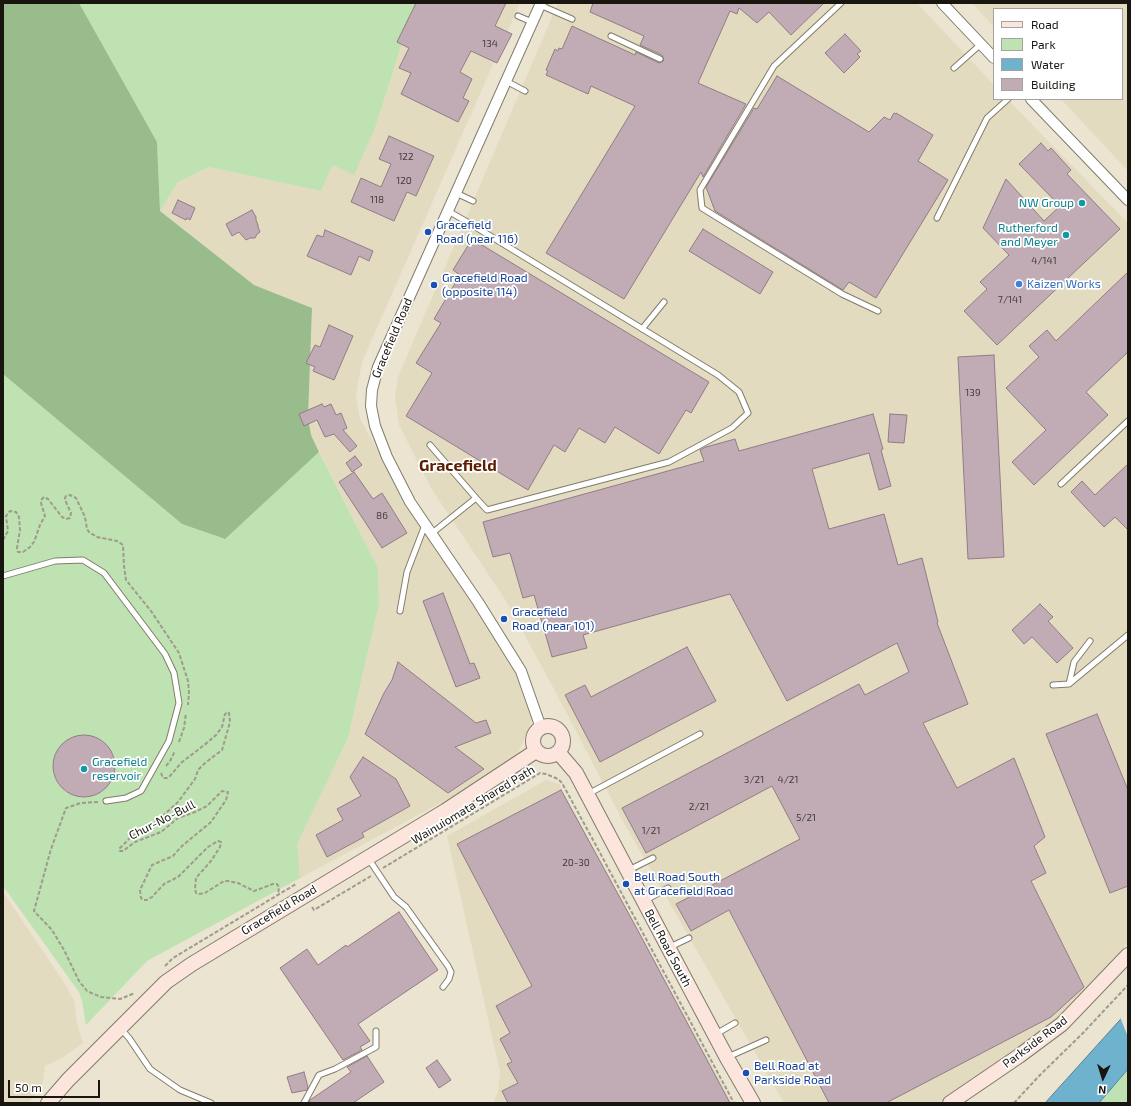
<!DOCTYPE html>
<html>
<head>
<meta charset="utf-8">
<style>
	body { margin:0 }
	#map { position:relative; width:1131px; height:1106px; overflow:hidden; background:#eae4d1; font-family:"Exo 2",sans-serif }
	canvas { display:block }
	.frame { position:absolute; inset:0; border:4px solid #18160f; pointer-events:none }
	.legend { position:absolute; left:993px; top:8px; width:130px; height:92px; box-sizing:border-box; background:#fff; border:1px solid #a3a29f; margin:0; padding:5px 7px; list-style:none; font-size:12px; color:#18160f }
	.legend li { display:flex; align-items:center; gap:8px; height:20px }
	.legend b { width:20px; border:1px solid #a3a29f }
	.north { position:absolute; left:1083px; top:1058px; width:40px; height:40px; -webkit-text-stroke:3px #fff; paint-order:stroke; rotate:184deg; font-size:11px; font-weight:700; line-height:16px; text-align:center; color:#18160f }
	.north::after { content:''; display:block; margin:auto; width:14px; height:18px; background:#18160f; clip-path:polygon(50% 0,100% 100%,50% 72%,0 100%) }
	.scale { position:absolute; left:8px; top:1080px; width:92px; height:18px; box-sizing:border-box; border:2px solid #18160f; border-top:0; padding-left:5px; font-size:12px; line-height:14px; white-space:nowrap; color:#18160f; -webkit-text-stroke:3px #fff; paint-order:stroke }
</style>
</head>
<body>
<div id="map">
<canvas width="1131" height="1106"></canvas>
<div class="frame"></div>
<ul class="legend">
<li><b style="height:5px;background:#fce5dd"></b>Road</li>
<li><b style="height:11px;background:#bfe2b3"></b>Park</li>
<li><b style="height:11px;background:#6fb2ce"></b>Water</li>
<li><b style="height:11px;background:#c1acb5"></b>Building</li>
</ul>
<div class="north">N</div>
<div class="scale">50 m</div>
</div>
<script>
const ctx = document.querySelector('canvas').getContext('2d');
ctx.lineJoin = 'round';
function fill(path, color) {
  ctx.fillStyle = color;
  ctx.fill(path, 'evenodd');
}
function poly(rows) {
  const path = new Path2D();
  for (const r of rows) {
    if (r.length === 3) {
      path.moveTo(r[0] + r[2], r[1]);
      path.arc(r[0], r[1], r[2], 0, 2 * Math.PI);
      continue;
    }
    path.moveTo(r[0], r[1]);
    for (let i = 2; i < r.length; i += 2) path.lineTo(r[i], r[i + 1]);
  }
  return path;
}
function trace(path, color, width, dash) {
  ctx.strokeStyle = color;
  ctx.lineWidth = width;
  ctx.lineCap = dash ? 'butt' : 'round';
  ctx.setLineDash(dash || []);
  ctx.stroke(path);
}
function label(font, color, halo, rows, align = 'center') {
  ctx.font = font + ' "Exo 2",sans-serif';
  ctx.lineWidth = 3.5;
  ctx.setLineDash([]);
  ctx.textBaseline = 'middle';
  ctx.strokeStyle = halo;
  ctx.fillStyle = color;
  for (const [text, x, y, turn = 0] of rows) {
    ctx.save();
    ctx.translate(x, y);
    ctx.rotate((+turn || 0) * Math.PI / 180);
    ctx.textAlign = isNaN(turn) ? turn : align;
    if (halo) ctx.strokeText(text, 0, 0);
    ctx.fillText(text, 0, 0);
    ctx.restore();
  }
}
const built = poly([
	[415,3,520,3,362,362,356,394,360,419,387,466,523,682,533,718,519,751,506,768,300,878,296,844,348,738,379,604,378,568,311,435,308,418,312,308,254,285,160,211,178,182,209,167,321,191,333,165,375,128],
	[558,3,917,3,994,85,994,99,1007,99,1128,223,1128,942,1063,1015,1010,1055,938,1103,784,1103,625,825,554,689,506,601,431,488,399,425,395,397,398,377],
	[972,3,1128,3,1128,171,1061,99,1122,99,1122,9,994,9,994,27],
	[546,780,559,784,732,1103,493,1103,498,1092,500,1072,447,836],
	[3,892,63,981,74,1000,77,1023,83,1043,62,1058,45,1066,43,1082,29,1103,3,1103]
]);
const green = poly([
	[79,3,415,3,375,128,354,175,333,165,321,191,209,167,178,182,160,211,157,142],
	[3,374,182,524,224,539,319,452,378,568,379,604,348,738,297,844,300,878,147,961,86,1025,82,1001,79,992,3,886],
	[85,735,100,739,106,744,114,757,115,765,112,780,102,792,88,797,80,797,66,792,60,786,56,780,53,773,53,763,58,749,64,743,77,736],
	[1128,1069,1128,1103,1099,1103]
]);
const forest = poly([
	[3,3,79,3,157,142,160,211,254,285,312,308,308,418,311,435,319,452,225,539,182,524,3,374]
]);
const water = poly([
	[1128,1011,1128,1069,1099,1103,1045,1103,1128,1011]
]);
const pier = poly([
	[1126,1010,1128,1016,1128,1037,1120,1017]
]);
const building = poly([
	[416,3,506,3,495,26,512,34,497,63,471,51,460,72,472,79,463,98,469,101,458,122,401,94,411,73,399,68,409,48,397,42,416,3],
	[593,3,824,3,791,35,769,12,757,23,739,8,737,14,730,11,698,83,746,104,703,177,701,172,624,299,546,253,635,106,591,86,588,94,546,75,548,71,546,70,555,49,558,51,559,48,562,49,572,26,635,55,636,52,659,63,662,62,664,60,662,55,640,45,644,36,590,12,593,3],
	[845,34,861,51,857,54,860,57,844,73,825,53,845,34],
	[777,76,869,132,884,117,890,120,894,113,896,114,896,113,933,135,918,161,948,180,876,298,849,282,843,290,715,211,706,187,754,108,757,109,777,76],
	[389,136,434,156,416,196,407,192,394,221,351,202,361,178,381,187,391,164,379,159,389,136],
	[1041,143,1048,151,1051,148,1071,170,1067,174,1120,229,997,345,964,311,987,289,980,282,1009,255,983,228,1006,179,1044,221,1060,206,1019,164,1041,143],
	[178,200,195,208,190,220,187,218,186,220,172,213,178,200],
	[252,210,256,217,256,220,258,225,258,227,260,232,257,234,255,238,250,238,246,240,239,232,232,236,226,224,252,210],
	[703,229,773,272,760,294,689,251,703,229],
	[325,230,373,251,369,261,359,256,351,275,307,256,317,235,323,237,325,230],
	[472,239,709,382,691,413,686,410,659,454,615,427,605,443,579,428,565,452,554,445,528,490,406,416,432,373,416,363,441,323,434,319,460,275,453,270,472,239],
	[1128,272,1128,352,1086,392,1108,415,1034,485,1012,462,1046,430,1006,388,1039,357,1029,346,1047,330,1056,341,1128,272],
	[329,325,353,336,334,380,313,371,315,367,306,363,315,345,320,347,329,325],
	[994,355,1004,557,968,559,958,357,994,355],
	[322,404,324,407,331,404,336,415,341,413,347,428,343,430,357,446,350,452,334,434,325,437,317,420,304,426,299,414,322,404],
	[873,414,883,449,881,450,891,486,879,490,869,453,812,469,829,529,884,514,898,565,922,558,938,622,937,623,968,704,923,723,957,788,1014,758,1045,837,1034,846,1046,873,1031,881,1084,987,1051,1017,886,1103,829,1103,729,910,691,931,676,904,800,839,772,786,646,853,622,808,859,684,865,695,909,672,897,643,787,701,730,594,583,635,587,648,552,657,534,595,523,598,510,553,493,557,483,522,704,461,700,450,706,447,735,439,739,451,873,414],
	[890,414,907,415,904,443,888,442,890,414],
	[355,456,362,465,352,472,346,463,355,456],
	[1128,464,1128,530,1115,517,1104,527,1071,492,1082,481,1095,495,1128,464],
	[354,472,373,499,382,493,407,533,382,548,339,482,354,472],
	[443,593,470,664,474,663,480,678,456,687,423,601,443,593],
	[1040,604,1053,617,1048,621,1073,648,1057,663,1032,637,1024,644,1012,630,1040,604],
	[687,647,716,701,600,762,565,695,585,685,591,697,687,647],
	[398,662,476,723,486,720,491,733,455,747,484,769,448,793,365,734,384,693,392,680,398,662],
	[1097,714,1128,790,1128,886,1110,893,1046,734,1097,714],
	[84,766,31],
	[363,757,396,779,410,806,362,833,364,837,327,857,316,835,343,820,337,809,361,796,350,777,363,757],
	[561,790,636,927,730,1103,508,1103,502,1091,518,1083,507,1064,512,1062,500,1039,510,1033,496,1006,532,986,457,844,561,790],
	[399,912,438,970,358,1024,370,1041,360,1047,362,1050,343,1060,280,968,307,949,318,965,346,945,347,947,399,912],
	[367,1056,384,1082,353,1103,309,1103,310,1100,351,1072,347,1067,367,1056],
	[437,1060,451,1080,439,1088,426,1068,437,1060],
	[304,1072,308,1087,307,1090,292,1093,287,1077,304,1072]
]);
const path = poly([
	[3,540,8,531,6,516,10,511,16,512,19,517,20,530,17,548,18,552,23,552,30,547,34,542,40,525,45,516,41,503,42,499,44,497,48,499,62,517,66,519,70,518,71,513,66,502,65,498,66,496,70,495,76,498,85,517,87,529,89,532,97,537,117,541,123,545,124,566,126,580,151,611,179,653,188,681,189,693,188,705],
	[179,742,184,728,186,713],
	[166,766,170,761,175,751],
	[161,773,163,778,167,778,170,776,181,763,208,742,216,735,222,727,225,714,228,712,229,713,230,722,222,750,205,763,198,770,195,779,178,802,155,823,131,837,119,849,120,851,123,851,135,842,161,832,178,818,195,812,207,806,222,791,228,792,226,800,211,822,182,846,173,856,152,865,140,890,141,898,143,900,147,900,152,897,164,884,178,877,208,847,218,841,221,842,220,847,211,861,196,878,195,889,196,893,199,894,205,893,224,881,228,881,238,883,254,891,273,884,277,884,279,887,278,895],
	[98,802,81,803,66,808,51,849,34,911,52,930,64,950,79,981,87,991,101,997,120,999,135,993],
	[383,868,540,773,546,774,558,779,562,783,592,838,734,1103],
	[312,907,314,910,371,876],
	[165,966,173,958,296,884],
	[1014,1103,1039,1076,1083,1033,1128,985]
]);
const lane = poly([
	[841,3,774,66,700,190,702,208,842,294,878,311],
	[540,5,572,19],
	[518,16,532,22],
	[611,36,660,59],
	[954,68,981,44],
	[506,81,525,91],
	[456,193,473,201],
	[937,218,987,118,1008,99],
	[642,329,664,302],
	[430,445,476,498],
	[1061,484,1128,421],
	[431,534,476,498,487,510,669,462,732,428,748,413,739,392,718,375,469,223,448,211],
	[3,576,55,561,83,560,104,573,165,654,174,673,179,703,169,741,141,791,126,798,106,801],
	[400,611,407,572,425,525],
	[1069,684,1074,662,1090,641],
	[1053,685,1069,684,1128,635],
	[588,794,700,734],
	[368,858,394,897,406,907,448,966,451,972,449,979,443,987],
	[629,870,653,858],
	[644,901,668,888],
	[670,947,689,938],
	[121,1029,129,1038,150,1069,180,1090,211,1103],
	[716,1034,735,1023],
	[728,1057,766,1040],
	[304,1103,319,1075,335,1069,376,1047,376,1031]
]);
const street = poly([
	[942,3,994,58],
	[1031,99,1128,200],
	[541,728,521,671,478,602,410,502,387,457,375,426,371,406,372,390,378,367,541,3]
]);
const secondary = poly([
	[548,741,15],
	[558,752,576,773,668,947,727,1058,753,1103],
	[48,1103,68,1080,166,982,192,964,445,811,536,751],
	[950,1103,1019,1056,1062,1024,1128,955]
]);
const markers = [
	[1082,203,4,"#0f9aa8"],
	[428,232,4,"#1a4fb4"],
	[1066,235,4,"#0f9aa8"],
	[1019,284,4,"#3f7fe0"],
	[434,285,4,"#1a4fb4"],
	[504,619,4,"#1a4fb4"],
	[84,769,4,"#0f9aa8"],
	[626,884,4,"#1a4fb4"],
	[746,1073,4,"#1a4fb4"]
];
const numberNames = [
	["134",490,44],
	["122",406,157],
	["120",404,181],
	["118",377,200],
	["4/141",1044,261],
	["7/141",1010,300],
	["139",973,393],
	["86",382,516],
	["3/21",754,780],
	["4/21",788,780],
	["2/21",699,807],
	["5/21",806,818],
	["1/21",651,831],
	["20-30",576,863]
];
const cultureNames = [
	["NW Group",1074,203],
	["Rutherford",1058,228],
	["and Meyer",1058,242],
	["Gracefield",92,762,"left"],
	["reservoir",92,776,"left"]
];
const transitNames = [
	["Gracefield",436,225],
	["Road (near 116)",436,239],
	["Gracefield Road",442,278],
	["(opposite 114)",442,292],
	["Gracefield",512,612],
	["Road (near 101)",512,626],
	["Bell Road South",634,877],
	["at Gracefield Road",634,891],
	["Bell Road at",754,1066],
	["Parkside Road",754,1080]
];
const shopNames = [
	["Kaizen Works",1027,284]
];
const streetNames = [
	["Gracefield Road",392,338,-67],
	["Wainuiomata Shared Path",473,805,-31],
	["Chur-No-Bull",162,820,-27],
	["Gracefield Road",279,910,-31],
	["Bell Road South",668,948,62],
	["Parkside Road",1035,1042,-37]
];
const districtNames = [
	["Gracefield",458,466]
];
fill(built, '#e3dbc0');
fill(green, '#bfe2b3');
fill(forest, '#98bc8b');
fill(water, '#6fb2ce');
trace(water, '#558395', 1);
fill(pier, '#eae4d1');
fill(building, '#c1acb5');
trace(building, '#917d85', 1);
trace(lane, '#817c6a', 7);
trace(street, '#817c6a', 12);
trace(secondary, '#817c6a', 16);
trace(path, '#9f9b8c', 2, [4, 2]);
trace(lane, '#fff', 5);
trace(street, '#fff', 10);
trace(secondary, '#fce5dd', 14);
for (const [x, y, r, color] of markers) {
  const dot = new Path2D();
  dot.arc(x, y, r, 0, 2 * Math.PI);
  ctx.fillStyle = color;
  ctx.fill(dot);
  trace(dot, '#fff', 1.5);
}
label('10px', '#423c38', null, numberNames);
label('12px', '#0d838f', '#fff', cultureNames, 'right');
label('12px', '#164399', '#fff', transitNames, 'left');
label('12px', '#366cbe', '#fff', shopNames, 'left');
label('12px', '#18160f', '#fff', streetNames);
label('bold 16px', '#5b1c00', '#fff', districtNames);
</script>
</body>
</html>
